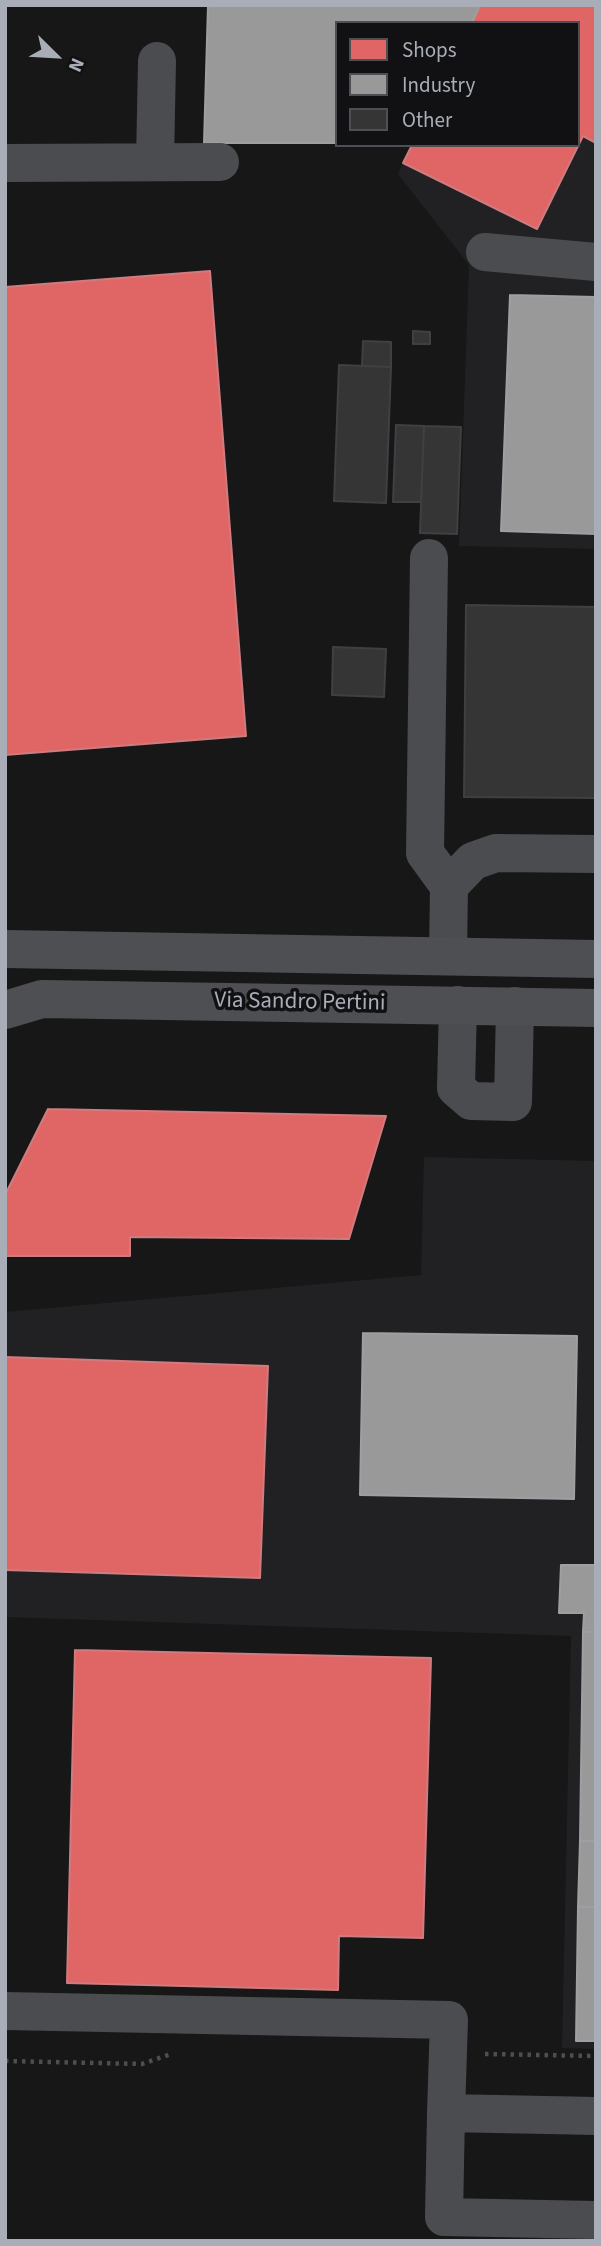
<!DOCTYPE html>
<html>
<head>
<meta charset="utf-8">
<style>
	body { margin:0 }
	#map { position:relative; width:601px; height:2246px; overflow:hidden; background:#171717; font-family:"Source Sans 3",sans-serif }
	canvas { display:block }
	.frame { position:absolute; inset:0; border:7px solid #a8adb8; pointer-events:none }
	.legend { position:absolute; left:335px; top:21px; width:245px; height:126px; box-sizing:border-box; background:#111113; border:2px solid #4d4f55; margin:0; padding:9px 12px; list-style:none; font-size:21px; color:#a8adb8 }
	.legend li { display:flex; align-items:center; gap:14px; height:35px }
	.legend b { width:35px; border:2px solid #4d4f55 }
	.north { position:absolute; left:21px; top:21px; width:70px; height:70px; -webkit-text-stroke:5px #111113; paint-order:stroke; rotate:114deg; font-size:19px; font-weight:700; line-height:28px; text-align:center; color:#a8adb8 }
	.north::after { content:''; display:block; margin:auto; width:24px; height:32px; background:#a8adb8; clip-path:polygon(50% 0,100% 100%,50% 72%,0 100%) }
</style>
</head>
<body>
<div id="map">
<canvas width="601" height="2246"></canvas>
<div class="frame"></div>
<ul class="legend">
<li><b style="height:19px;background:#e06666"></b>Shops</li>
<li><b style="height:19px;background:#999"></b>Industry</li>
<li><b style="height:19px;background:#353536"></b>Other</li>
</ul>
<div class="north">N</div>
</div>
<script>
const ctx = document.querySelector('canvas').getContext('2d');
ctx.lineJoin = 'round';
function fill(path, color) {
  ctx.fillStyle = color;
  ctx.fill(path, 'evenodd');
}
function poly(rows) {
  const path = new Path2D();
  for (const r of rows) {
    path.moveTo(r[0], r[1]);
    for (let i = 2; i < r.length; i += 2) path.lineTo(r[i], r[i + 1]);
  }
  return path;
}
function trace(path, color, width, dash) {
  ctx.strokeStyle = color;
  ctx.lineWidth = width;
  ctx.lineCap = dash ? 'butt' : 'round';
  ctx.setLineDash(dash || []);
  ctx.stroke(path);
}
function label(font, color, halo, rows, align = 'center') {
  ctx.font = font + ' "Source Sans 3",sans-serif';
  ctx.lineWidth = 7;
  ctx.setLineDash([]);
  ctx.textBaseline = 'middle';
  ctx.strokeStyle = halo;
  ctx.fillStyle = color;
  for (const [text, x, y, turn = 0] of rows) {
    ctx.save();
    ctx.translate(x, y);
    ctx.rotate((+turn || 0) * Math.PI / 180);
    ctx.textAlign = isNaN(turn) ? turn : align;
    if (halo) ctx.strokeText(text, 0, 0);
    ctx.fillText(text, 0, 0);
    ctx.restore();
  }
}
const built = poly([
	[596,5,596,549,459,546,469,265,398,174,412,145,578,145],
	[424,1157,596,1161,596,2049,562,2048,571,1636,5,1617,5,1312,421,1275]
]);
const shops = poly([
	[480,5,596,5,596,143,583,136,537,229,403,163,412,145,578,145,578,23,472,23,480,5],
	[210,271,246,736,5,755,5,287,210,271],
	[48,1109,386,1116,349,1239,130,1237,130,1256,5,1256,5,1195,48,1109],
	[5,1357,268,1366,260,1578,5,1570,5,1357],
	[75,1650,431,1658,423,1938,339,1936,338,1990,67,1983,75,1650]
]);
const industry = poly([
	[208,5,480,5,472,23,337,23,337,143,204,143,208,5],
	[510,295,596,297,596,534,501,531,510,295],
	[363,1333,577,1336,574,1499,360,1495,363,1333],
	[561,1565,596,1565,596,1632,583,1632,584,1613,559,1613,561,1565],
	[583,1632,596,1632,596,1841,580,1841,583,1632],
	[580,1841,596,1841,596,1907,578,1907,580,1841],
	[578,1907,596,1907,596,2041,576,2041,578,1907]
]);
const building = poly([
	[413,331,430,332,430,344,413,344,413,331],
	[363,341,391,342,391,367,362,366,363,341],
	[339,365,391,367,386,503,334,501,339,365],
	[396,425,424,426,421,502,393,502,396,425],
	[424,426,461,427,457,534,420,533,424,426],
	[466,605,596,607,596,798,464,797,466,605],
	[333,647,386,649,384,697,332,695,333,647]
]);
const path = poly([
	[485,2054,596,2056],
	[5,2061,142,2064,171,2054]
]);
const minor = poly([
	[155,162,157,61],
	[5,163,220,162],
	[485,252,596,262],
	[429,558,425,853,449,886,448,956],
	[449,886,473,861,496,853,596,854],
	[458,1005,456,1088,471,1101,513,1102,515,1006],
	[5,2011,449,2020,446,2113],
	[596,2116,446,2113,444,2217,596,2220]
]);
const major = poly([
	[5,949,596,959],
	[5,1010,42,999,596,1008]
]);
const streetNames = [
	["Via Sandro Pertini",300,1003,1]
];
fill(built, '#212123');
fill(shops, '#e06666');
trace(shops, '#cf7b7f', 2);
fill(industry, '#999');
trace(industry, '#9e9fa2', 2);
fill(building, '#353536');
trace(building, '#3f4043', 2);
trace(path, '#4d4e52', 4.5, [3.5, 5]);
trace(minor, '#4b4c50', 38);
trace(major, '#4d4f52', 38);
label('23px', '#a8adb8', '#111113', streetNames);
</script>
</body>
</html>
